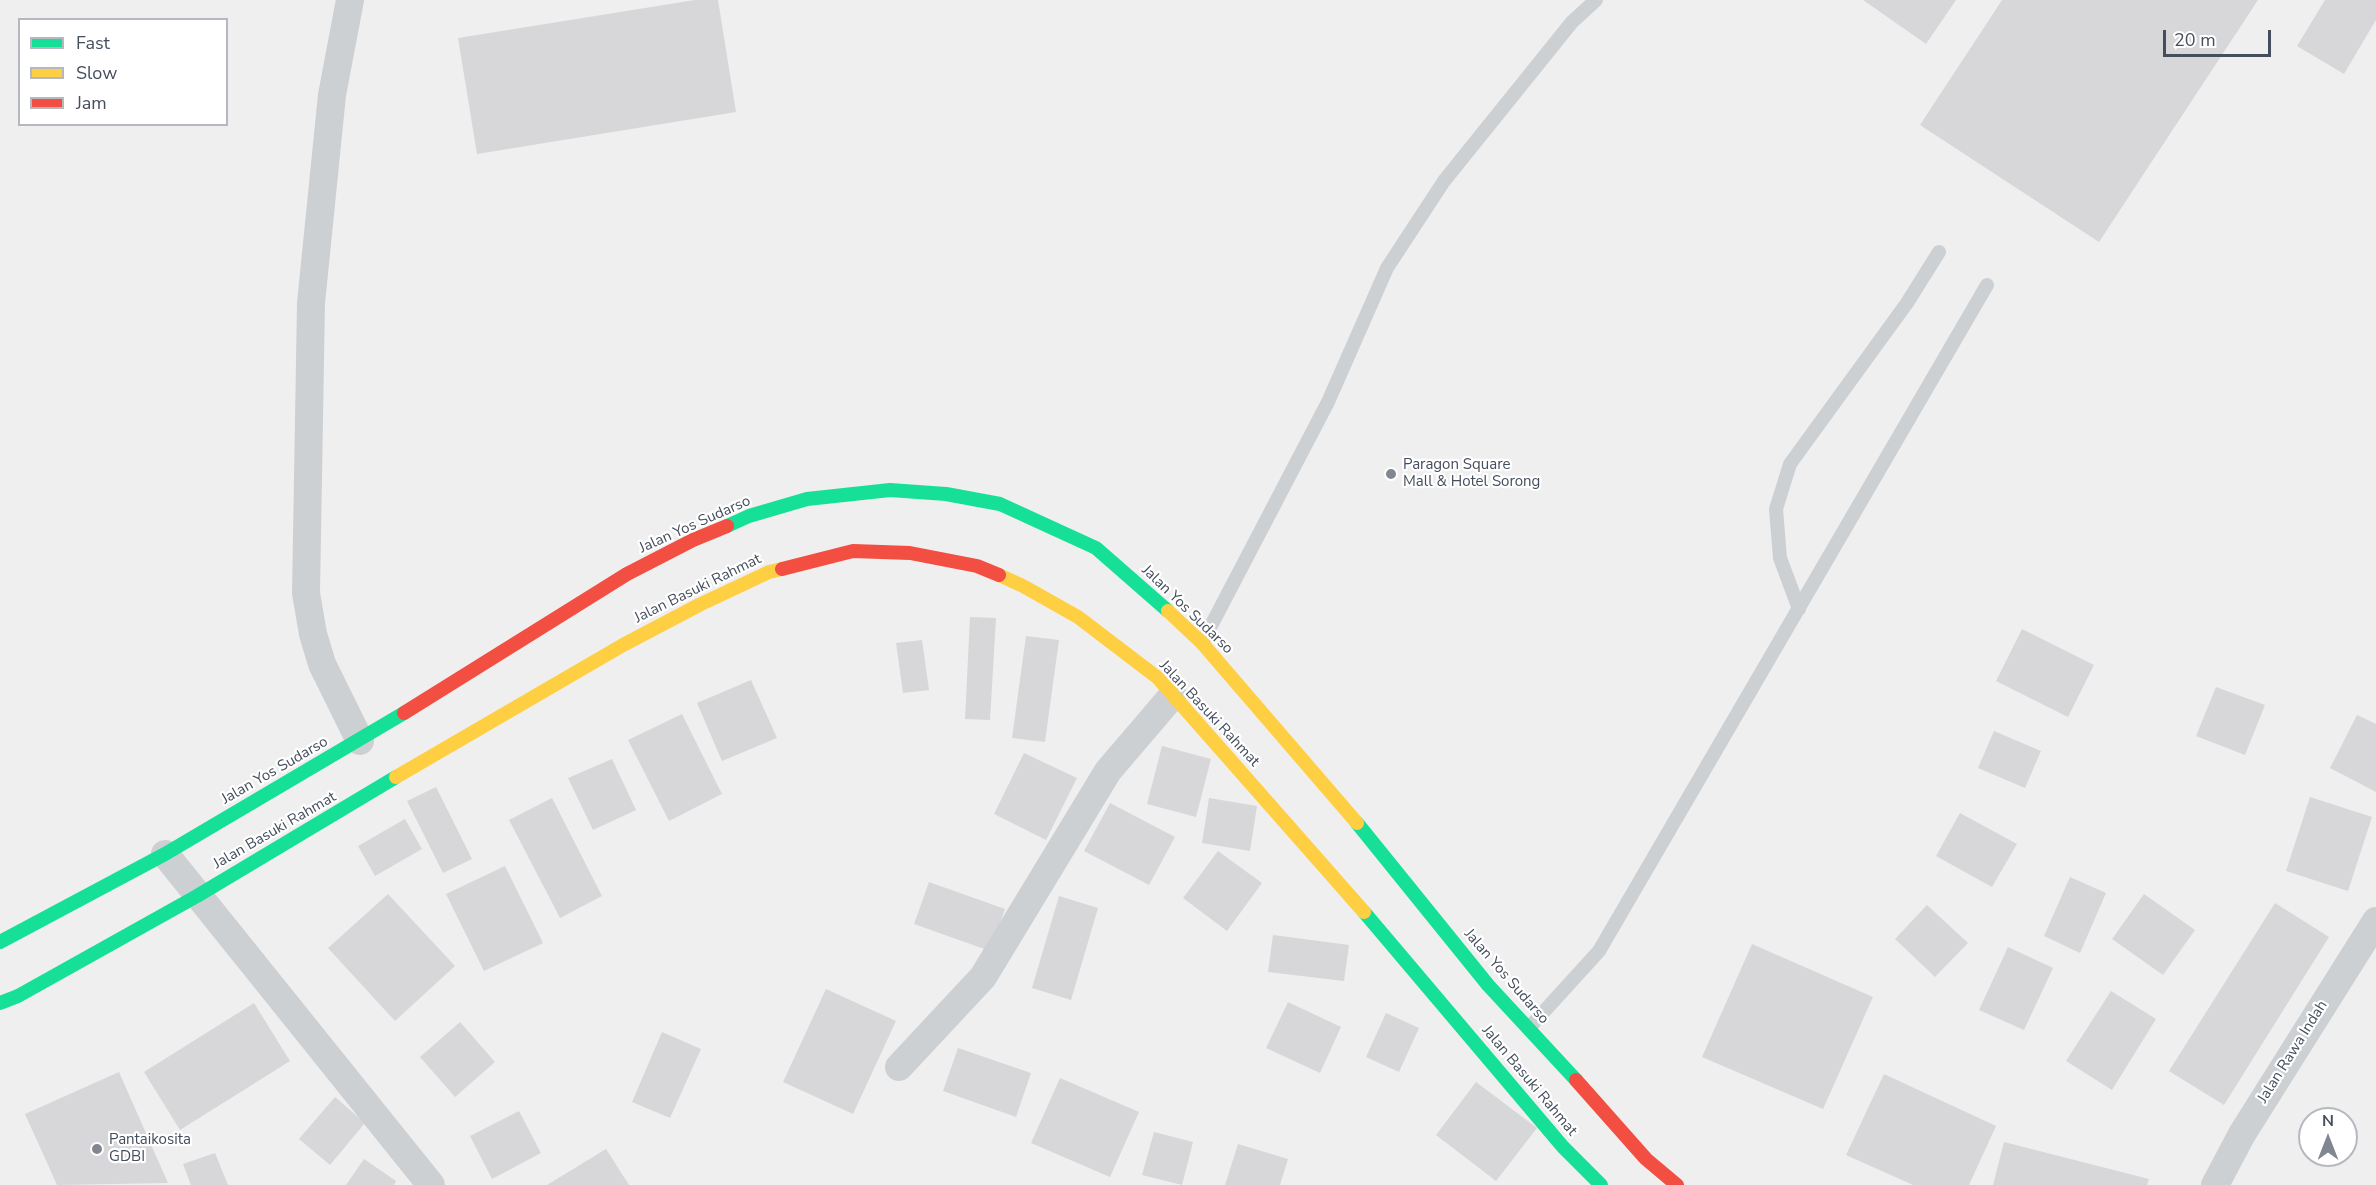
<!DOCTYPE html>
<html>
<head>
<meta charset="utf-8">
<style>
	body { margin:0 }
	#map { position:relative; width:2376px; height:1185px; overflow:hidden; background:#f0efef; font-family:"Nunito Sans",sans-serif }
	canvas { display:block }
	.legend { position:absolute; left:18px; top:18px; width:210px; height:108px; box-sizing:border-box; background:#fff; border:2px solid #b5b8be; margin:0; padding:8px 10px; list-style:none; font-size:18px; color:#454e5d }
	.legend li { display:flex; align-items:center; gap:12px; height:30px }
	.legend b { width:30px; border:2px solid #b5b8be }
	.north { position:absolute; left:2298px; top:1107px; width:60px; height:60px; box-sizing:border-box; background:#fff; border:2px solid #b5b8be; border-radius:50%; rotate:0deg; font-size:16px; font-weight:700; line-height:24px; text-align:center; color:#454e5d }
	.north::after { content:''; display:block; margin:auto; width:21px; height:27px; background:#818690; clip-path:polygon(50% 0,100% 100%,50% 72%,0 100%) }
	.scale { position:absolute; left:2163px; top:30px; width:108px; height:27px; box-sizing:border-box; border:3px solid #454e5d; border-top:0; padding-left:8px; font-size:18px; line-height:21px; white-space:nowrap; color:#454e5d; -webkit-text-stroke:4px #fff; paint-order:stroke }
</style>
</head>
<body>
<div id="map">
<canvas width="2376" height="1185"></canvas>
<ul class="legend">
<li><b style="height:8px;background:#16e098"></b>Fast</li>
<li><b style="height:8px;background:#ffcf43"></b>Slow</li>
<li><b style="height:8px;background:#f24e42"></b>Jam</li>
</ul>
<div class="north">N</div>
<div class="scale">20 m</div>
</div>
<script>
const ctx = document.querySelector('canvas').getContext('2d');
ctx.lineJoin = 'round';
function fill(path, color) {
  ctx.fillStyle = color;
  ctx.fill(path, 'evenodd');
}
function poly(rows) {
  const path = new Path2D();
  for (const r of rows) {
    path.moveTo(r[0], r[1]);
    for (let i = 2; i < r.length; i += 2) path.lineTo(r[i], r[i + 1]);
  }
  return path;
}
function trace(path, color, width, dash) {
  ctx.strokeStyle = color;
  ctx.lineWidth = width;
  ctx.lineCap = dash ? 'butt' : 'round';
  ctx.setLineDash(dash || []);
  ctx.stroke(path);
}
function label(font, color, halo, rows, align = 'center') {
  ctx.font = font + ' "Nunito Sans",sans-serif';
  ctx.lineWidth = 4.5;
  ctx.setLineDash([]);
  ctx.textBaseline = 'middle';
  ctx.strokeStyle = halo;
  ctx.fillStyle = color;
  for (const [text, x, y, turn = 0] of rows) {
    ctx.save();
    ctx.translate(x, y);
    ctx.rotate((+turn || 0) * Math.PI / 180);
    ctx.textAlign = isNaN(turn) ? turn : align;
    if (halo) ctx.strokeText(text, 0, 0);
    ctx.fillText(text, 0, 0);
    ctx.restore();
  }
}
const building = poly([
	[695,0,718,0,736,112,477,154,458,38],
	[1863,0,1956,0,1926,44],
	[2002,0,2258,0,2099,242,1920,125],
	[2325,0,2376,0,2376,20,2344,74,2297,46],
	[970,617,996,618,990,720,965,719],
	[2022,629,2094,665,2068,717,1996,681],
	[1026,636,1059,640,1045,742,1012,738],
	[922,640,929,690,903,693,896,643],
	[751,680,777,738,722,761,697,703],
	[2216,687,2265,705,2245,755,2196,736],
	[682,714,722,794,669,821,628,740],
	[2357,715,2376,724,2376,792,2330,768],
	[1994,731,2041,751,2025,788,1978,768],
	[1162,746,1211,759,1196,817,1147,804],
	[1024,753,1077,778,1046,840,994,814],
	[612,759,636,810,593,830,568,778],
	[436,787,472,859,443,873,407,801],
	[2310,797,2372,817,2348,891,2286,871],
	[552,798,602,896,560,918,509,820],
	[1209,798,1257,806,1250,851,1202,843],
	[1110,803,1175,837,1149,885,1084,851],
	[1960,813,2017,844,1992,887,1936,856],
	[405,819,422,849,375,876,358,846],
	[1218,851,1262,883,1227,931,1183,898],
	[505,866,543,943,484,971,446,894],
	[2070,877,2106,893,2080,953,2044,936],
	[929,882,1005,909,990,951,914,924],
	[388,894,455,966,395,1021,328,948],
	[2144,894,2195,930,2163,975,2112,939],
	[1059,896,1098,908,1071,1000,1032,988],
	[2275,903,2329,937,2224,1105,2169,1071],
	[1927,905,1968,943,1935,977,1895,939],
	[1273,935,1349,945,1344,981,1268,972],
	[1752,944,1873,997,1823,1109,1702,1057],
	[2008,947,2053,968,2024,1030,1979,1010],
	[826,989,896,1021,853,1114,783,1082],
	[2111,991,2156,1019,2112,1090,2066,1061],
	[1288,1002,1341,1027,1320,1073,1266,1048],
	[254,1003,290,1061,180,1130,144,1072],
	[1386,1013,1419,1028,1399,1072,1366,1057],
	[460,1022,495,1062,455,1097,420,1057],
	[662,1032,701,1049,670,1118,632,1102],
	[958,1048,1031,1073,1016,1117,943,1091],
	[119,1072,168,1183,57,1185,25,1114],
	[1884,1074,1996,1126,1969,1185,1913,1185,1846,1155],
	[1060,1078,1139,1112,1110,1177,1031,1143],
	[1476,1082,1537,1128,1496,1181,1436,1135],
	[335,1097,365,1123,330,1165,299,1139],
	[519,1111,541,1153,492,1179,470,1136],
	[1154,1132,1193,1142,1182,1185,1142,1175],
	[2004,1142,2149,1179,2147,1185,1993,1185],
	[1238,1144,1288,1159,1280,1185,1225,1185],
	[606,1149,629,1185,547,1185],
	[215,1153,228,1185,191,1185,183,1164],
	[364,1159,396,1181,394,1185,346,1185]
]);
const lane = poly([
	[1799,609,1780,558,1776,509,1790,464,1907,303,1939,252],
	[1202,643,1328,402,1387,268,1444,181,1572,22,1596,0],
	[1529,1028,1599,951,1987,285]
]);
const street = poly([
	[350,0,332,95,311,303,306,593,313,634,322,664,360,741],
	[165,854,431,1185],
	[899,1067,983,977,1108,771,1173,695],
	[2215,1185,2242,1134,2376,921]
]);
const fast = poly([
	[727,526,749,516,807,499,890,490,946,494,1000,504,1096,548,1168,611],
	[1357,823,1488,985,1576,1080],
	[1364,912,1563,1147,1601,1185],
	[0,942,165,854,404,713],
	[0,1003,18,996,197,896,396,777]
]);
const slow = poly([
	[999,575,1023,586,1078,617,1158,678,1364,912],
	[1168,611,1202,643,1357,823],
	[396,777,623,645,699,605,769,572,782,569]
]);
const jam = poly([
	[782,569,853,551,910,553,977,566,999,575],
	[404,713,627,574,693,540,727,526],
	[1576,1080,1646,1159,1677,1185]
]);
const markers = [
	[1391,474,6,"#818690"],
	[97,1149,6,"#818690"]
];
const poiNames = [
	["Paragon Square",1403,465],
	["Mall & Hotel Sorong",1403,482],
	["Pantaikosita",109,1140],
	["GDBI",109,1157]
];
const streetNames = [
	["Jalan Yos Sudarso",695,525,-24],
	["Jalan Basuki Rahmat",698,589,-26],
	["Jalan Yos Sudarso",1187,610,44],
	["Jalan Basuki Rahmat",1209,714,47],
	["Jalan Yos Sudarso",275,771,-30],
	["Jalan Basuki Rahmat",275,831,-30],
	["Jalan Yos Sudarso",1506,977,49],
	["Jalan Rawa Indah",2293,1052,-58],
	["Jalan Basuki Rahmat",1529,1081,50]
];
fill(building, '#d7d7d9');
trace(lane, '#cdd0d3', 14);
trace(street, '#cdd0d3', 28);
trace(fast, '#16e098', 14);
trace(slow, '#ffcf43', 14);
trace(jam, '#f24e42', 14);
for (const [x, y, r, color] of markers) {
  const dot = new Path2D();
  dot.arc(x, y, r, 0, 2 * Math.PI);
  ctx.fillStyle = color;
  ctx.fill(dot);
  trace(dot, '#fff', 2);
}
label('15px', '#454e5d', '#fff', poiNames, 'left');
label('15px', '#454e5d', '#fff', streetNames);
</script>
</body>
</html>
